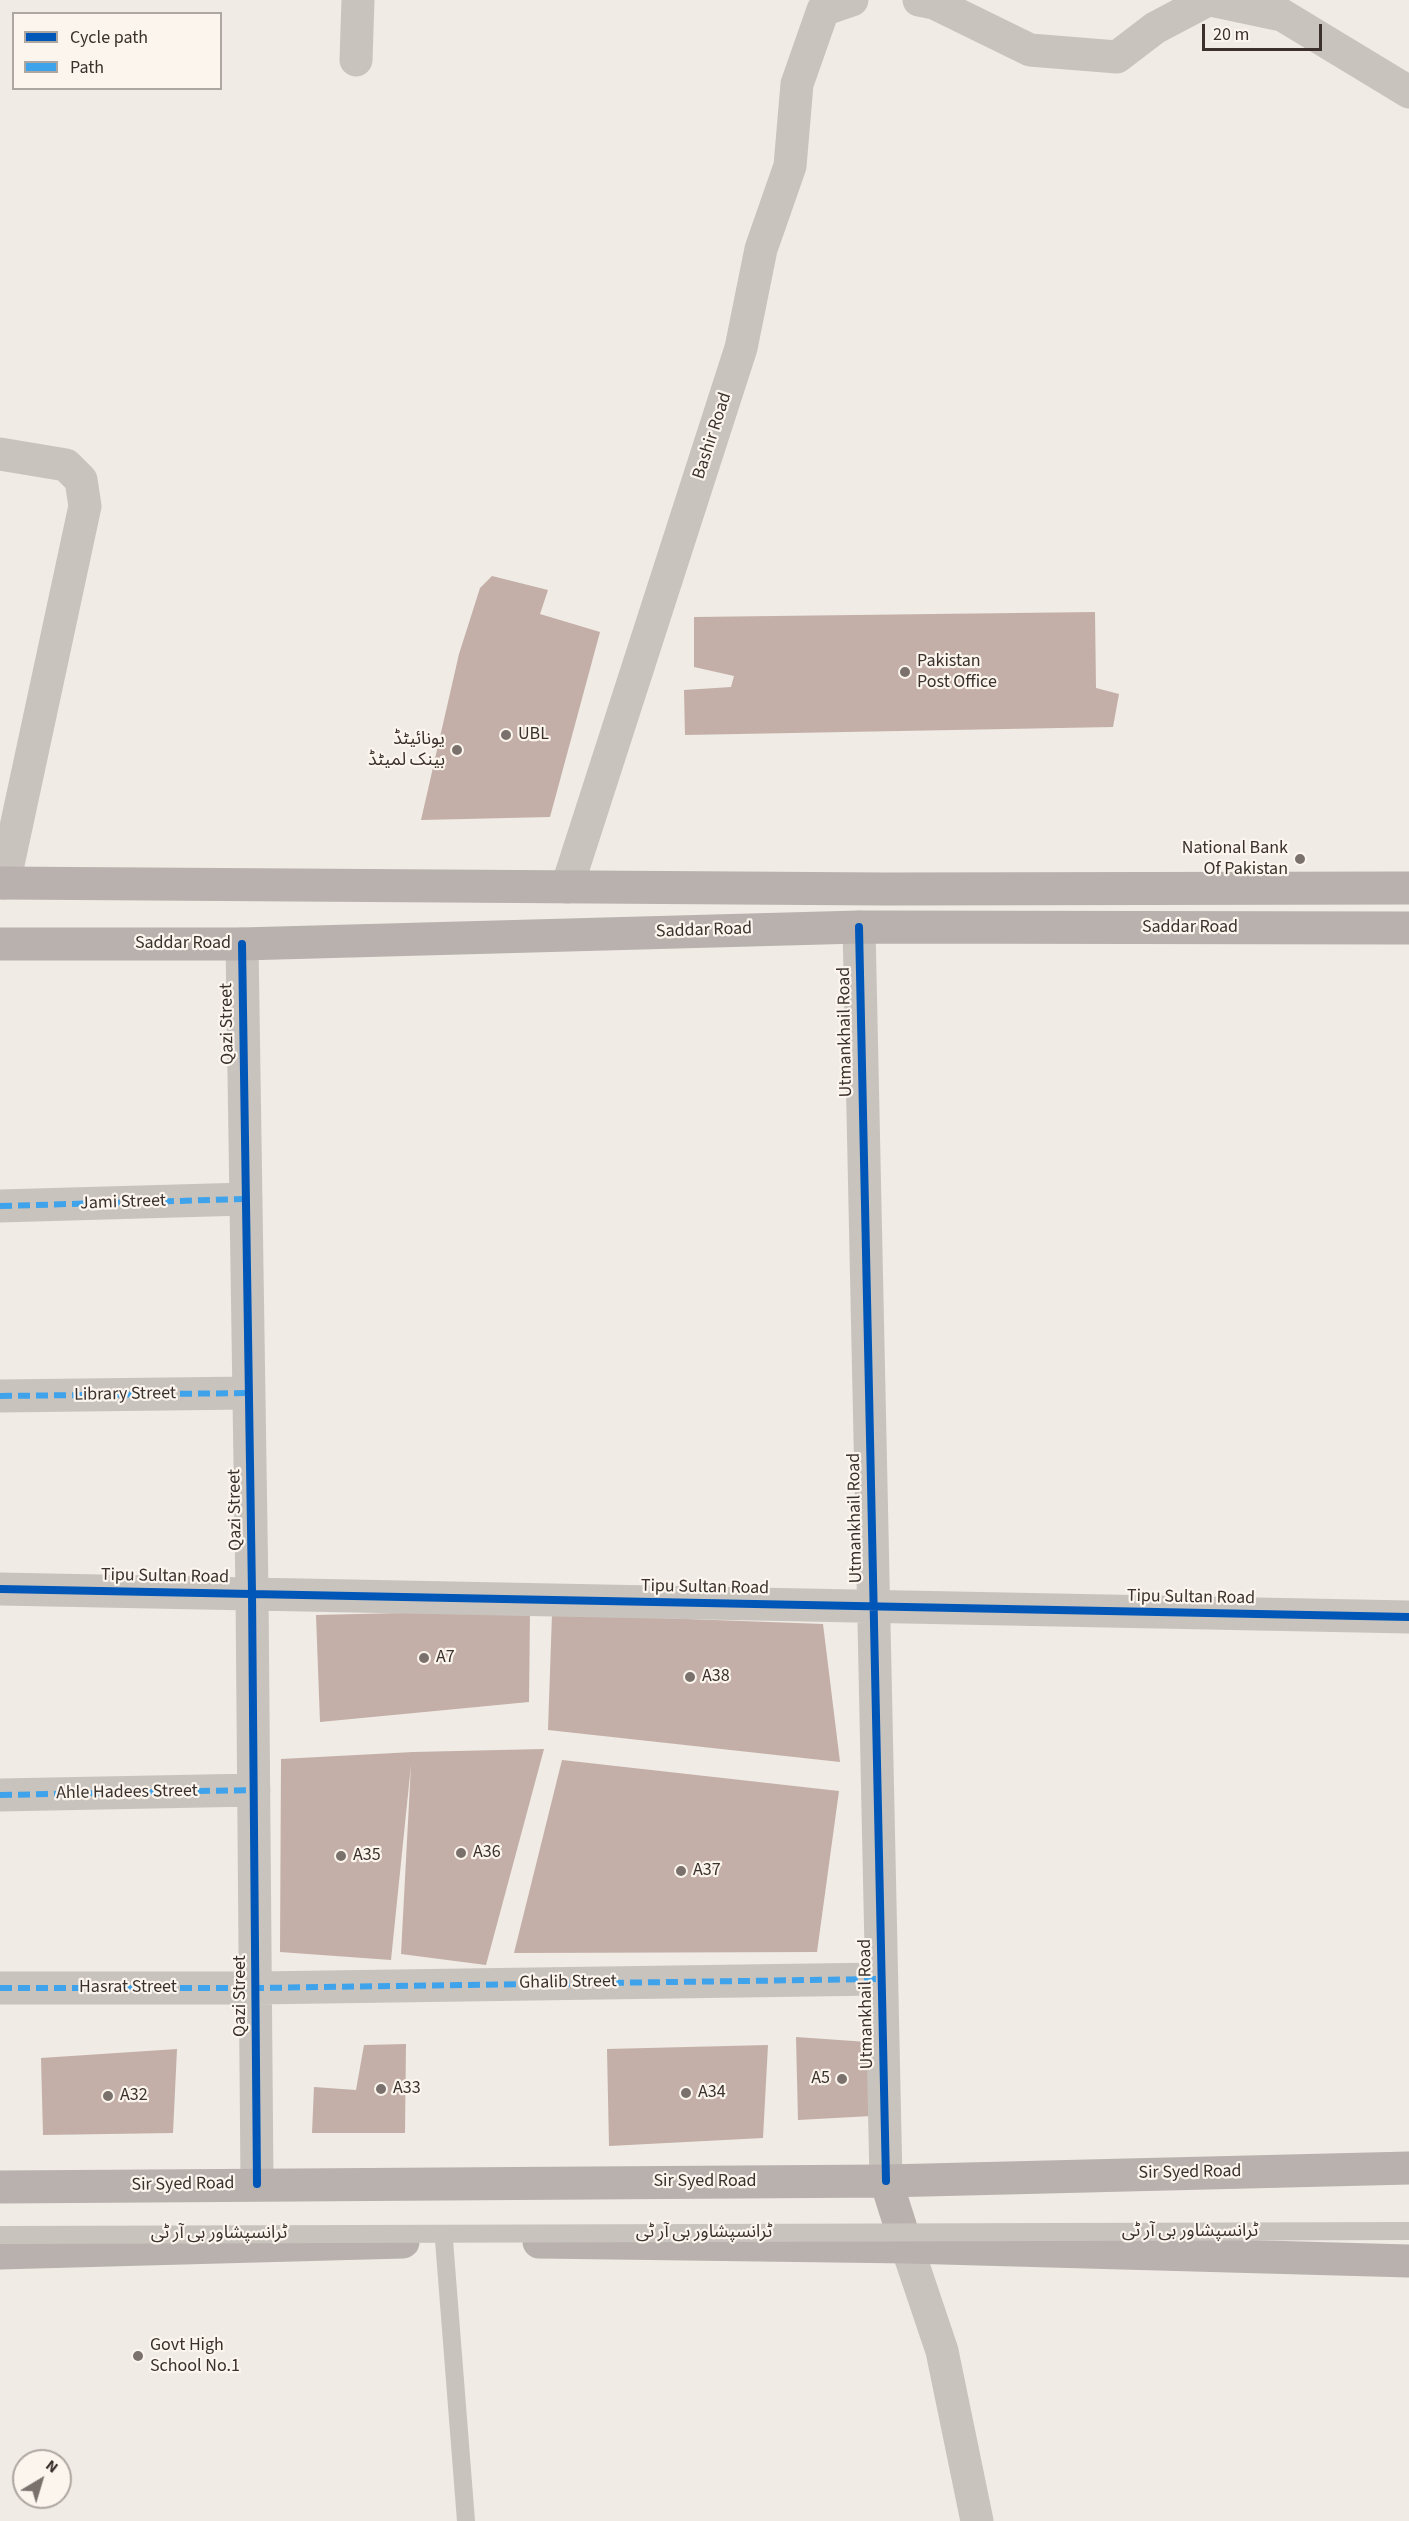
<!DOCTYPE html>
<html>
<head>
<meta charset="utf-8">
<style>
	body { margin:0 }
	#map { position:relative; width:1409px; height:2521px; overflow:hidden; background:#f0ebe5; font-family:"Source Sans 3",sans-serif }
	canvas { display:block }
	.legend { position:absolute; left:12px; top:12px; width:210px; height:78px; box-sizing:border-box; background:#fbf5ee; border:2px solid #aea6a0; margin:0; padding:8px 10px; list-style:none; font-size:18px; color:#3b302b }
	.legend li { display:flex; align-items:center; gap:12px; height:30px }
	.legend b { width:30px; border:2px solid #aea6a0 }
	.north { position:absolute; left:12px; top:2449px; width:60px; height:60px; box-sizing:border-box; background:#fbf5ee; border:2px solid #aea6a0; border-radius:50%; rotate:38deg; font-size:16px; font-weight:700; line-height:24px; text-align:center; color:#3b302b }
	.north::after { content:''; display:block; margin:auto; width:21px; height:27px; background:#7a716c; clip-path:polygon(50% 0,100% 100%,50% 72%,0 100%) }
	.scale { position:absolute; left:1202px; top:24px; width:120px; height:27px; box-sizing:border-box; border:3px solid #3b302b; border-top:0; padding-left:8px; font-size:18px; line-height:21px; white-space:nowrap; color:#3b302b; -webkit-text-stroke:4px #fbf5ee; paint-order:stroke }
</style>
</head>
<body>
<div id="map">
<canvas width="1409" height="2521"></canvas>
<ul class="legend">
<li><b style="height:8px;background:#0057b8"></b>Cycle path</li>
<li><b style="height:8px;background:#3fa3eb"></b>Path</li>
</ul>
<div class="north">N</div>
<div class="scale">20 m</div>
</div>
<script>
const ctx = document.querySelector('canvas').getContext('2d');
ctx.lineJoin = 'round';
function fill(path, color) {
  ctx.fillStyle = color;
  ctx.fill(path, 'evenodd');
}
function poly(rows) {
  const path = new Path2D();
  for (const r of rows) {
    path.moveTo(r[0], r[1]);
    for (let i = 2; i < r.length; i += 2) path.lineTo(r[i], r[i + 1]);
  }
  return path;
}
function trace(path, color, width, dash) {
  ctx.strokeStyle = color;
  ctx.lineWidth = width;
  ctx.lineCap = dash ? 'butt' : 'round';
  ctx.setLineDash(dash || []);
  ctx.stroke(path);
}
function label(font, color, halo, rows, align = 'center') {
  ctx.font = font + ' "Source Sans 3","Noto Sans Arabic",sans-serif';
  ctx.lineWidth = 4.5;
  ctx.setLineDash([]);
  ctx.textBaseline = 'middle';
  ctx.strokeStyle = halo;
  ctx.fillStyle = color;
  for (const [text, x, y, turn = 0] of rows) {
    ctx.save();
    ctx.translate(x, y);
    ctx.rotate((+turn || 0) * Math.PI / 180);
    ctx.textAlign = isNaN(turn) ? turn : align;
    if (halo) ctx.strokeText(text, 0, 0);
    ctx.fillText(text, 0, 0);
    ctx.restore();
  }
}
const building = poly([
	[492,576,548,590,540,614,600,632,550,817,421,820,459,654,480,588],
	[1095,612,1096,688,1119,694,1113,727,685,735,684,690,731,687,734,676,694,667,694,617],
	[530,1610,529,1702,320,1722,316,1615],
	[552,1614,823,1624,840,1762,548,1730],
	[544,1749,486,1965,401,1954,411,1765,391,1960,280,1952,281,1759,413,1752],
	[562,1760,839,1791,817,1952,514,1953],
	[796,2037,882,2043,890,2115,798,2120],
	[406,2044,405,2133,312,2133,314,2087,356,2090,364,2045],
	[768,2045,763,2138,609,2146,607,2049],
	[177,2049,173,2133,43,2135,41,2058]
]);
const service = poly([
	[444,2240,466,2521]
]);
const minor = poly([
	[919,0,934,3,1030,50,1117,57,1155,28,1208,0],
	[1211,0,1282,15,1409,92],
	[356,60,358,0],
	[0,454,66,465,81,480,85,506,4,883],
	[567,887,741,348,761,249,790,166,797,84,823,10,852,0],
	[859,927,886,2181],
	[242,944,252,1593,257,2184],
	[0,1206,246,1199],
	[0,1396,249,1393],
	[0,1589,1409,1617],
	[0,1795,254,1790],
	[0,1988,256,1988,881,1979],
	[907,2247,942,2351,977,2521]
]);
const primary = poly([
	[0,883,885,889,1409,888],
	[0,944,242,944,859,927,1409,928],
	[886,2181,907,2247],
	[0,2187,886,2181,1409,2168],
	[539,2242,907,2247,1409,2261],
	[0,2253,403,2242]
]);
const serviceBridge = poly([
	[0,2235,1409,2231]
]);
const quiet = poly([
	[0,1206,246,1199],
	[0,1396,249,1393],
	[0,1795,254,1790],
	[0,1988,256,1988,881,1979]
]);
const cycleway = poly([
	[859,927,886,2181],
	[242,944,252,1593,257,2184],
	[0,1589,1409,1617]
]);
const markers = [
	[905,672,6,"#7a716c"],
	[506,735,6,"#7a716c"],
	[457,750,6,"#7a716c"],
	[1300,859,6,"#7a716c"],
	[424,1658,6,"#7a716c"],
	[690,1677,6,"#7a716c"],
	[461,1853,6,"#7a716c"],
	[341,1856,6,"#7a716c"],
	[681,1871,6,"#7a716c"],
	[842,2079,6,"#7a716c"],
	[381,2089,6,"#7a716c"],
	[686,2093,6,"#7a716c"],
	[108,2096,6,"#7a716c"],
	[138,2356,6,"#7a716c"]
];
const streetNames = [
	["Bashir Road",713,436,-72],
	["Saddar Road",1190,928],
	["Saddar Road",704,931,-2],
	["Saddar Road",183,944],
	["Qazi Street",228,1024,-91],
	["Utmankhail Road",846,1032,-91],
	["Jami Street",123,1203,-2],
	["Library Street",125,1395,-1],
	["Qazi Street",236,1510,-91],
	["Utmankhail Road",856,1518,-91],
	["Tipu Sultan Road",165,1577,1],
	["Tipu Sultan Road",705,1588,1],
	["Tipu Sultan Road",1191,1598,1],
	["Ahle Hadees Street",127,1793,-1],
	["Ghalib Street",568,1983,-1],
	["Hasrat Street",128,1988],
	["Qazi Street",241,1996,-90],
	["Utmankhail Road",867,2004,-91],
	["Sir Syed Road",1190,2173,-1],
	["Sir Syed Road",705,2182],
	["Sir Syed Road",183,2185,-1],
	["ٹرانسپشاور بی آر ٹی",1190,2232],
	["ٹرانسپشاور بی آر ٹی",704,2233],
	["ٹرانسپشاور بی آر ٹی",219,2234]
];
const poiNames = [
	["Pakistan",917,662],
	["Post Office",917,683],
	["UBL",518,735],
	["یونائیٹڈ",445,740,"right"],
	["بینک لمیٹڈ",445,761,"right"],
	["National Bank",1288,849,"right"],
	["Of Pakistan",1288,870,"right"],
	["A7",436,1658],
	["A38",702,1677],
	["A36",473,1853],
	["A35",353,1856],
	["A37",693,1871],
	["A5",830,2079,"right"],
	["A33",393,2089],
	["A34",698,2093],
	["A32",120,2096],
	["Govt High",150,2346],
	["School No.1",150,2367]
];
fill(building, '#c3afa7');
trace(service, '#c9c3be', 18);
trace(minor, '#c9c3be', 33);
trace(primary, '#b8b1ad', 33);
trace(serviceBridge, '#c9c3be', 18);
trace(quiet, '#3fa3eb', 6, [12, 6]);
trace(cycleway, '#0057b8', 8);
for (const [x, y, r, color] of markers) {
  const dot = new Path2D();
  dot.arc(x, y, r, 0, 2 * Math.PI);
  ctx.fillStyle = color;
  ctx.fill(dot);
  trace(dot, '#fbf5ee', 2);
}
label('18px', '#3b302b', '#fbf5ee', streetNames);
label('18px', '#3b302b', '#fbf5ee', poiNames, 'left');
</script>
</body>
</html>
